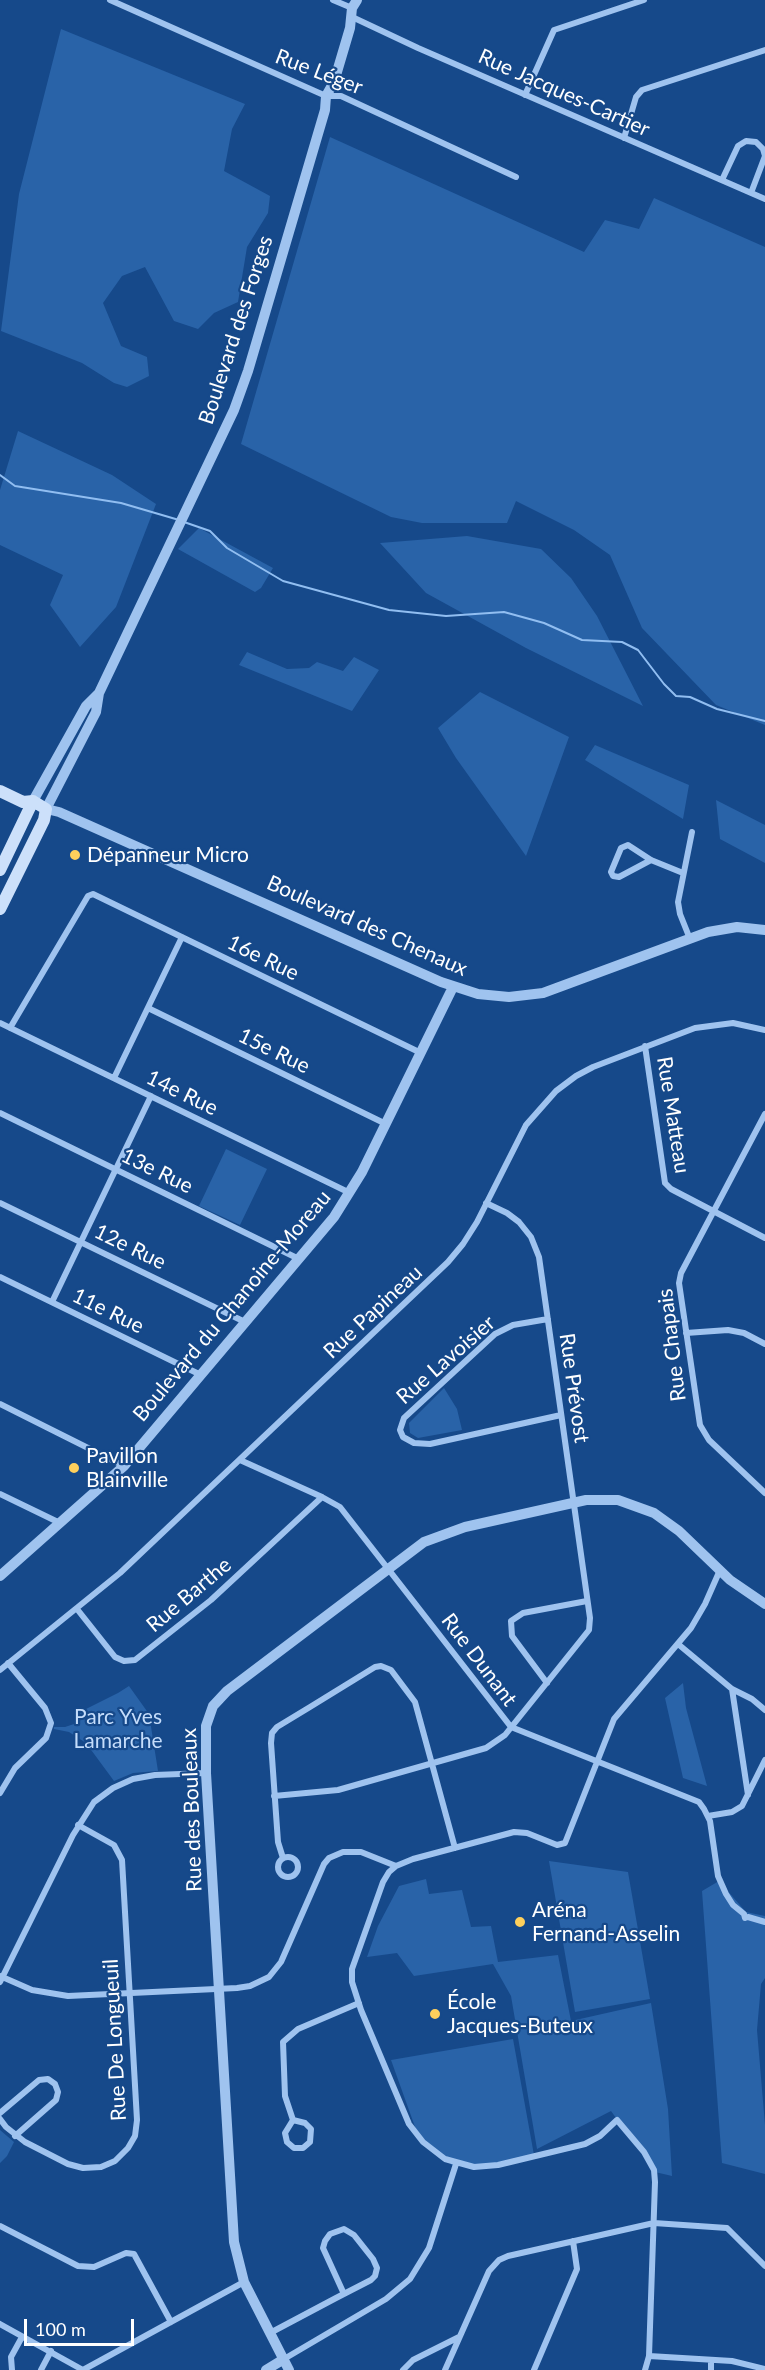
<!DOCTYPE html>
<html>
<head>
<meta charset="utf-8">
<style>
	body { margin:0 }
	#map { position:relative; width:765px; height:2370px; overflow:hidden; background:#16498a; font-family:Lato,sans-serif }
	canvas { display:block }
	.scale { position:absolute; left:24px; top:2319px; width:110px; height:27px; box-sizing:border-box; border:3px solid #fff; border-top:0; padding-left:8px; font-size:18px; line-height:21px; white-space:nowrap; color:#fff; -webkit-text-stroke:4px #16498a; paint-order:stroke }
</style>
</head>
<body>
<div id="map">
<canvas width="765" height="2370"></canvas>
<div class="scale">100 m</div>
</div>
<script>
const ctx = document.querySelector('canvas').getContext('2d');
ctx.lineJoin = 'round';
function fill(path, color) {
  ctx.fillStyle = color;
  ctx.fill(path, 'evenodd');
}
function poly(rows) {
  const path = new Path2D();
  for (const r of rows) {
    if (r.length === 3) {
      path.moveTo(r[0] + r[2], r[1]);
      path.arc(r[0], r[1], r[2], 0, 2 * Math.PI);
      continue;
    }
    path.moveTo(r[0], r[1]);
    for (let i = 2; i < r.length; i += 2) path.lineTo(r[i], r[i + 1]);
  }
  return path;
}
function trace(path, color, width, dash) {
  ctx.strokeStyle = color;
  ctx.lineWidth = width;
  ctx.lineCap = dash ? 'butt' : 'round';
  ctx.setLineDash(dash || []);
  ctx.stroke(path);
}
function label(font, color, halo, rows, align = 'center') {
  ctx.font = font + ' Lato,sans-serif';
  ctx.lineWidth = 4.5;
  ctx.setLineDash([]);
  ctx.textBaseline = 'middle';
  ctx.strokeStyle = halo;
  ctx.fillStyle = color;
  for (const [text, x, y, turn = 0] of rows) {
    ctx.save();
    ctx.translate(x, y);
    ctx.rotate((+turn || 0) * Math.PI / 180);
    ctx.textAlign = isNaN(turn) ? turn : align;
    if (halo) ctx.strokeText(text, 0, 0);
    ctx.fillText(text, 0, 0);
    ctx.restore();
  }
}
const green = poly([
	[61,29,245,104,232,129,224,171,270,196,268,213,247,247,238,302,214,313,198,329,174,321,145,267,122,276,103,303,121,346,147,357,149,376,127,387,114,383,82,363,1,331,19,194],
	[330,137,584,252,605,220,639,229,654,198,765,247,765,725,716,705,642,628,610,555,574,530,516,501,507,523,422,523,391,517,241,444],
	[18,431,112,475,156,504,116,607,80,647,50,605,63,575,0,545,0,490],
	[199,528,273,568,261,588,255,592,178,549],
	[467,536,541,549,571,578,597,616,643,706,526,648,426,593,380,543],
	[247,652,287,669,309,668,317,662,343,671,354,657,379,670,352,711,239,665],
	[480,692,569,737,526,856,456,758,438,728],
	[595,745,689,785,683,819,585,760],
	[716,800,765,825,765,863,720,839],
	[226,1149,267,1169,240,1225,199,1206],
	[444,1388,457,1409,462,1430,418,1438,410,1433,409,1423],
	[683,1683,686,1708,707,1786,683,1778,665,1698],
	[129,1686,149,1714,158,1771,133,1773,114,1781,86,1743,69,1732,54,1729,54,1727,65,1727,80,1722,78,1713,118,1693],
	[549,1861,628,1872,650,1999,575,2012],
	[426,1879,429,1894,462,1890,471,1927,491,1926,498,1962,558,1955,571,2021,651,2003,668,2109,672,2176,655,2172,611,2111,537,2149,511,1996,493,1964,414,1976,397,1953,367,1957,378,1926,399,1886],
	[719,1881,746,1912,765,1916,765,1978,761,1984,757,2030,765,2125,765,2174,722,2163,702,1891],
	[513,2039,534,2155,496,2165,453,2166,419,2138,391,2060],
	[0,2130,14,2142,7,2156,0,2163]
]);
const stream = poly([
	[0,475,15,486,121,503,179,520],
	[184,522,210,531,227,548,283,581,389,610,446,616,504,612,544,623,582,640,622,642,638,650,664,684,676,696,690,697,717,709,765,721]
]);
const minor = poly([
	[110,0,326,96,341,96,516,177],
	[333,0,352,8],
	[350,16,418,48,765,199],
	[525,95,554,30,644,0],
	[624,138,636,97,642,90,765,50],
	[722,180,738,146,746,141,756,142,763,149,765,156,751,193],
	[651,860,619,877,613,876,611,872,621,848,628,845,651,860,683,873],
	[690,939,680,914,678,902,692,832],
	[148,1008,386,1124],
	[0,1023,350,1193],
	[10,1028,88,896,93,894,421,1053],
	[645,1046,665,1183,671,1189,765,1238],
	[114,1078,182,937],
	[0,1113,299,1259],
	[765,1114,681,1273,679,1283,700,1425,709,1440,765,1493],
	[0,1203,245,1322],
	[0,1277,201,1375],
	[52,1302,151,1096],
	[548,1319,513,1325,495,1334,404,1418,400,1430,403,1437,414,1443,430,1444,561,1415],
	[686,1333,728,1330,744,1333,765,1344],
	[0,1404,124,1466],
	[240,1460,322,1497,340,1507,511,1727,699,1802,704,1809,710,1821,718,1876,726,1894,733,1905,744,1914,745,1918,748,1917,765,1922],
	[0,1494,60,1523],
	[77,1609,115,1657,124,1661,135,1660,211,1600,322,1497],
	[678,1644,732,1689,752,1699,765,1710],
	[0,1670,120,1573,448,1262,463,1244,477,1222,526,1125,556,1091,576,1076,593,1067,695,1028,733,1023,765,1030],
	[547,1683,512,1636,511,1621,523,1613,587,1601],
	[732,1689,748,1795],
	[0,1793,15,1768,46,1738,51,1723,45,1708,8,1663],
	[274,1796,338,1790,486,1748,505,1735,589,1630,590,1618,539,1257,531,1237,519,1222,507,1213,486,1203],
	[708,1816,732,1812,742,1806,765,1760],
	[288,1867,10],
	[283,1858,278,1842,271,1743,272,1733,277,1727,310,1707,375,1667,381,1666,391,1670,415,1702,455,1848],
	[0,1976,32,1990,68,1996,237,1988,250,1986,269,1977,281,1962,324,1864,329,1858,343,1852,361,1852,396,1866],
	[0,1982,73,1835,94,1802,113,1788,133,1779,155,1775,206,1773],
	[0,2113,39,2080,48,2079,55,2084,58,2092,56,2100,15,2136],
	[0,2119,6,2127,25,2142,68,2164,83,2168,101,2167,115,2161,128,2148,135,2136,137,2120,122,1860,114,1845,78,1825],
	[293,2120,285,2096,283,2042,298,2029,359,2003],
	[293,2120,305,2123,311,2129,310,2142,303,2148,294,2148,287,2142,285,2133,293,2120],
	[0,2226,78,2266,94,2267,126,2253,134,2254,171,2322],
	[0,2324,83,2370],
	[270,2333,336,2298,371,2280,375,2276,377,2268,373,2259,354,2235,344,2229,330,2234,325,2241,323,2248,344,2294],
	[649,2356,732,2361,765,2369],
	[284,2359,386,2299,410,2279,429,2248,456,2164],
	[12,2370,11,2357,22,2337],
	[41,2370,51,2351],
	[83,2370,244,2282],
	[403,2370,413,2360,459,2337],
	[445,2370,489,2271,499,2260,508,2256,654,2223,727,2228,765,2266],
	[534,2370,577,2269,573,2241],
	[645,2370,649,2356,655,2182,654,2170,644,2152,617,2120,600,2136,585,2144,498,2165,474,2167,445,2159,423,2142,409,2124,361,2010,352,1982,352,1969,383,1882,389,1872,396,1866,413,1859,514,1832,527,1833,557,1845,565,1843,614,1719,691,1628,705,1604,720,1570],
	[711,2370,711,2360]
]);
const tertiary = poly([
	[357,0,352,8,350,28,334,82,326,96,325,110,248,371,234,410,99,693,96,712,46,809,59,812,441,982,478,994,509,997,543,993,708,932,737,927,765,930],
	[33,801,86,706,99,693],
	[0,1576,124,1466,334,1217,362,1172,453,987],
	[266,2370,284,2359],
	[289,2370,244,2282,234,2242,206,1773,206,1726,213,1706,227,1691,424,1542,465,1527,586,1500,618,1500,654,1513,679,1531,730,1580,765,1604]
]);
const secondary = poly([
	[0,791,23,802,33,801,46,809,44,820,0,909],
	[0,870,33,801]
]);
const markers = [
	[75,855,6,"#ffd05c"],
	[74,1468,6,"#ffd05c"],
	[520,1922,6,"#ffd05c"],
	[435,2014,6,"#ffd05c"]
];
const streetNames = [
	["Rue Léger",319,72,21],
	["Rue Jacques-Cartier",564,93,24],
	["Boulevard des Forges",236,330,-72],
	["Boulevard des Chenaux",367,926,24],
	["16e Rue",263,958,26],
	["15e Rue",274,1051,26],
	["14e Rue",182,1093,26],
	["Rue Matteau",673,1115,81],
	["13e Rue",157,1171,26],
	["12e Rue",130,1247,26],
	["Boulevard du Chanoine-Moreau",232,1306,-50],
	["11e Rue",108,1311,26],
	["Rue Papineau",373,1312,-43],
	["Rue Chapais",672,1345,-97],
	["Rue Lavoisier",446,1360,-41],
	["Rue Prévost",574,1388,82],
	["Rue Barthe",189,1595,-40],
	["Rue Dunant",479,1660,53],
	["Rue des Bouleaux",192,1810,-92],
	["Rue De Longueuil",115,2040,-93]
];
const poiNames = [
	["Dépanneur Micro",87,855],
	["Pavillon",86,1456],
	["Blainville",86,1480],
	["Aréna",532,1910],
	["Fernand-Asselin",532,1934],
	["École",447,2002],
	["Jacques-Buteux",447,2026]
];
const parkNames = [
	["Parc Yves",118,1717],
	["Lamarche",118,1741]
];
fill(green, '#2963a8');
trace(stream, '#91bef1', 2);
trace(minor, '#9fc3ef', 6);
trace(tertiary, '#9fc3ef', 10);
trace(secondary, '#cce0fa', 12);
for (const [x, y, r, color] of markers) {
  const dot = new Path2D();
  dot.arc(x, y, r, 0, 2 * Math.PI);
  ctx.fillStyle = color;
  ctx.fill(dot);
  trace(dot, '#16498a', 2);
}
label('21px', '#fff', '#16498a', streetNames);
label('21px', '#fff', '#16498a', poiNames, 'left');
label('21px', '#c5ddfb', '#16498a', parkNames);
</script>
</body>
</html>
